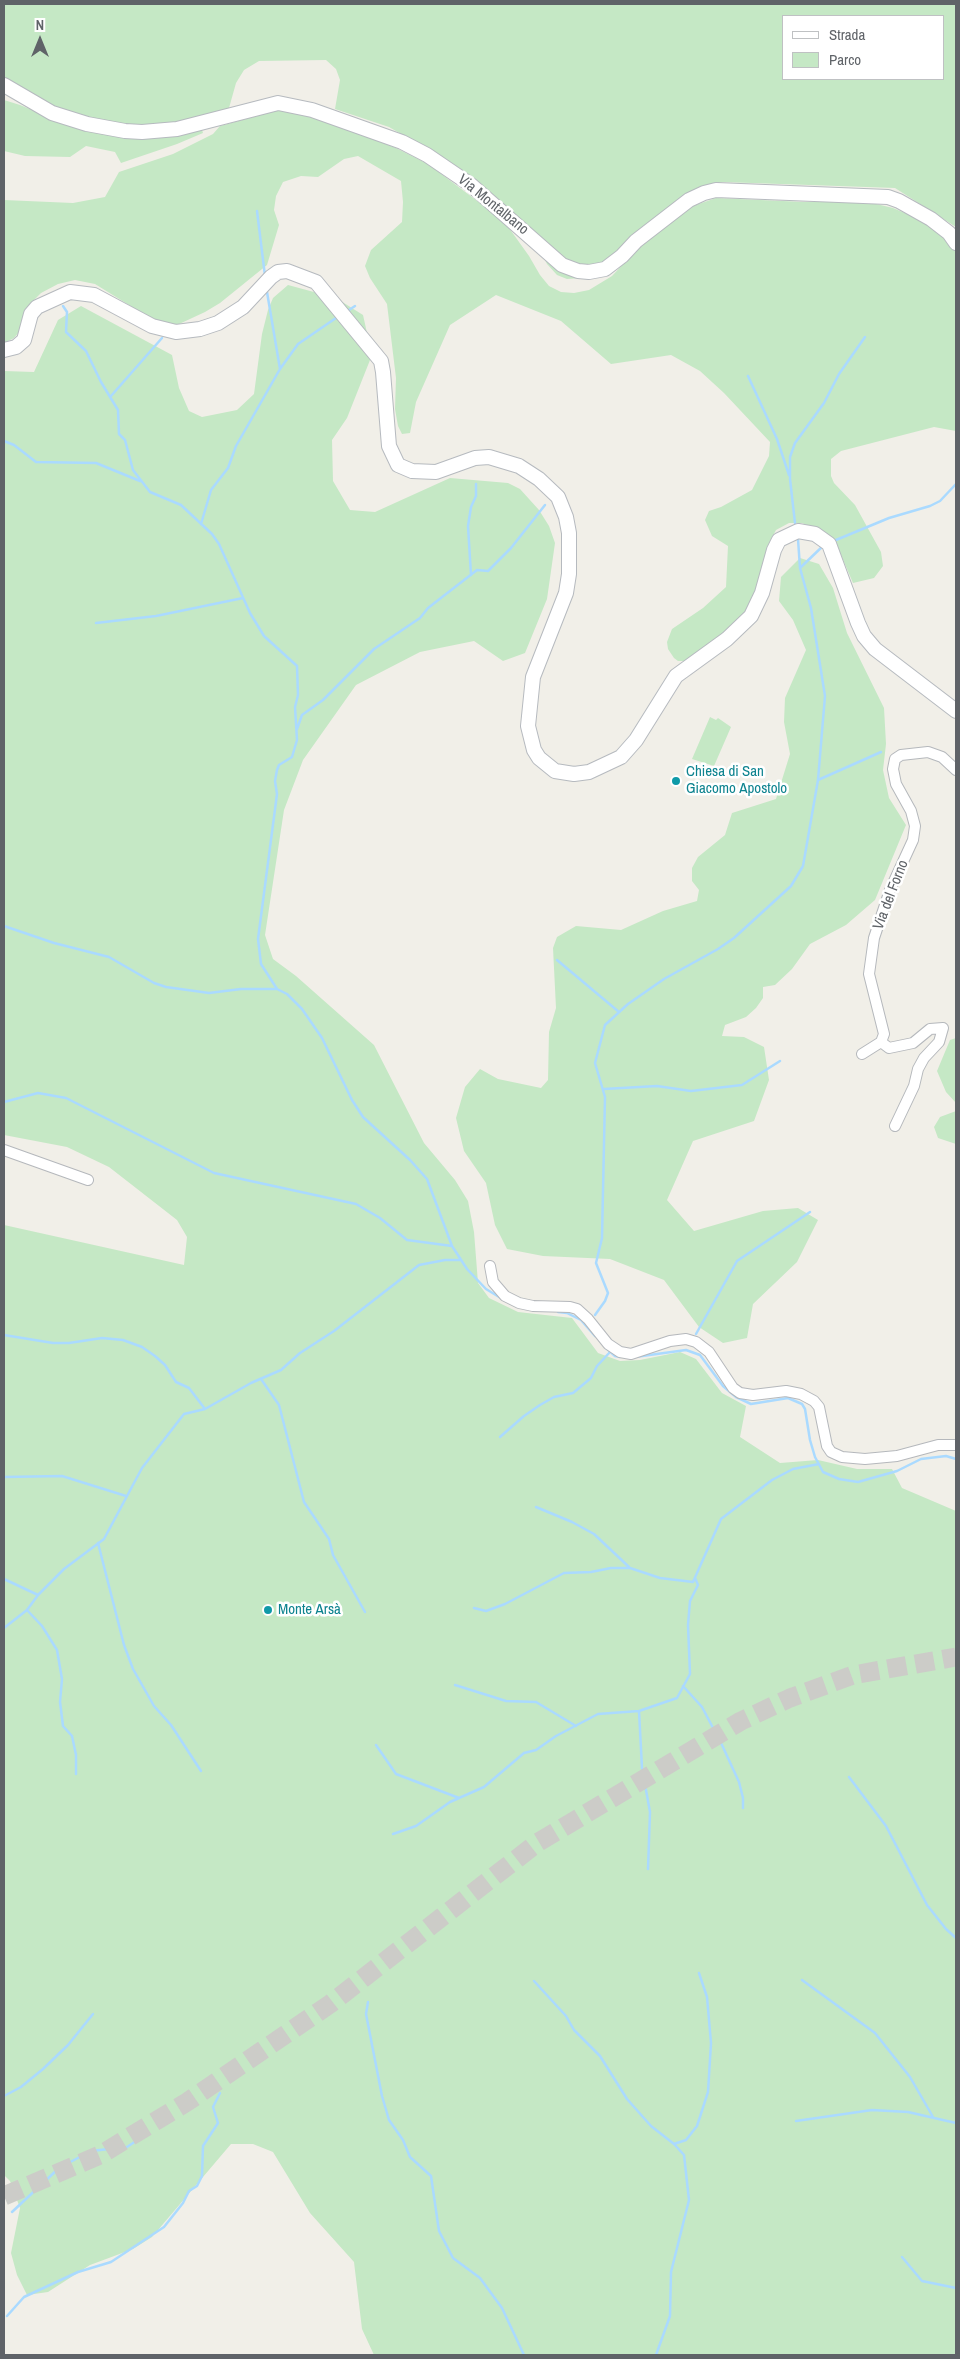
<!DOCTYPE html>
<html>
<head>
<meta charset="utf-8">
<style>
	body { margin:0 }
	#map { position:relative; width:960px; height:2359px; overflow:hidden; background:#f1efe8; font-family:"Archivo Narrow",sans-serif }
	canvas { display:block }
	.frame { position:absolute; inset:0; border:5px solid #5f6368; pointer-events:none }
	.legend { position:absolute; left:782px; top:15px; width:162px; height:65px; box-sizing:border-box; background:#fff; border:1px solid #bfc1c3; margin:0; padding:6px 9px; list-style:none; font-size:15px; color:#5f6368 }
	.legend li { display:flex; align-items:center; gap:10px; height:25px }
	.legend b { width:25px; border:1px solid #bfc1c3 }
	.north { position:absolute; left:15px; top:15px; width:50px; height:50px; -webkit-text-stroke:4px #fff; paint-order:stroke; rotate:0deg; font-size:14px; font-weight:700; line-height:20px; text-align:center; color:#5f6368 }
	.north::after { content:''; display:block; margin:auto; width:18px; height:22px; background:#5f6368; clip-path:polygon(50% 0,100% 100%,50% 72%,0 100%) }
</style>
</head>
<body>
<div id="map">
<canvas width="960" height="2359"></canvas>
<div class="frame"></div>
<ul class="legend">
<li><b style="height:6px;background:#fff"></b>Strada</li>
<li><b style="height:14px;background:#c5e8c5"></b>Parco</li>
</ul>
<div class="north">N</div>
</div>
<script>
const ctx = document.querySelector('canvas').getContext('2d');
ctx.lineJoin = 'round';
function fill(path, color) {
  ctx.fillStyle = color;
  ctx.fill(path, 'evenodd');
}
function poly(rows) {
  const path = new Path2D();
  for (const r of rows) {
    path.moveTo(r[0], r[1]);
    for (let i = 2; i < r.length; i += 2) path.lineTo(r[i], r[i + 1]);
  }
  return path;
}
function trace(path, color, width, dash) {
  ctx.strokeStyle = color;
  ctx.lineWidth = width;
  ctx.lineCap = dash ? 'butt' : 'round';
  ctx.setLineDash(dash || []);
  ctx.stroke(path);
}
function label(font, color, halo, rows, align = 'center') {
  ctx.font = font + ' "Archivo Narrow",sans-serif';
  ctx.lineWidth = 5;
  ctx.setLineDash([]);
  ctx.textBaseline = 'middle';
  ctx.strokeStyle = halo;
  ctx.fillStyle = color;
  for (const [text, x, y, turn = 0] of rows) {
    ctx.save();
    ctx.translate(x, y);
    ctx.rotate((+turn || 0) * Math.PI / 180);
    ctx.textAlign = isNaN(turn) ? turn : align;
    if (halo) ctx.strokeText(text, 0, 0);
    ctx.fillText(text, 0, 0);
    ctx.restore();
  }
}
const green = poly([
	[4,4,956,4,956,227,895,188,723,182,700,188,678,200,622,245,609,260,581,278,567,279,557,275,547,264,537,244,509,208,448,161,389,127,335,109,340,80,336,69,326,60,259,61,244,70,236,83,229,108,177,124,134,126,69,115,4,78],
	[784,16,944,16,944,79,784,79],
	[4,100,20,105,71,126,202,130,203,133,177,144,121,163,115,152,86,146,70,157,25,156,4,151],
	[279,110,321,118,396,148,428,164,504,221,529,256,540,275,549,286,561,292,574,293,589,290,612,276,640,246,693,206,716,198,805,202,868,202,893,208,919,219,953,245,956,254,956,431,934,427,841,451,831,459,831,476,834,483,855,505,881,552,883,566,874,578,853,583,838,548,826,533,802,523,789,523,776,530,767,547,760,579,747,612,712,643,685,661,678,661,674,658,668,649,667,642,672,629,703,608,726,587,728,546,712,536,705,520,709,511,721,507,752,490,769,456,770,442,724,393,700,371,671,355,611,364,561,321,496,295,450,325,416,402,410,433,402,434,398,426,395,409,396,378,387,304,370,278,365,266,371,250,402,222,403,202,401,181,358,156,344,159,318,177,301,176,283,182,276,196,274,210,279,225,267,265,220,303,205,312,177,325,161,322,150,318,95,284,75,280,58,284,41,293,25,309,20,331,14,338,4,343,4,200,73,203,105,197,119,172,173,154,213,134,220,126],
	[288,285,336,298,363,315,372,355,347,418,332,440,333,481,350,510,375,512,450,478,508,483,520,489,539,510,549,526,555,543,547,599,525,653,503,661,474,641,420,652,356,685,303,760,284,810,265,935,273,959,296,976,374,1045,424,1143,455,1180,468,1201,474,1232,478,1283,489,1298,518,1312,572,1318,598,1353,620,1361,640,1360,680,1352,696,1359,722,1393,746,1406,740,1437,780,1463,818,1460,857,1469,892,1469,902,1488,956,1511,956,2355,374,2355,362,2329,354,2262,310,2213,273,2152,253,2144,231,2144,152,2237,133,2249,90,2265,48,2292,27,2295,17,2275,11,2253,20,2208,10,2181,4,2175,4,1225,184,1265,187,1237,177,1220,109,1167,67,1147,4,1135,4,371,34,372,58,320,81,306,172,355,179,388,189,411,202,417,237,410,254,394,262,334,268,310,273,298],
	[800,558,819,564,833,588,847,633,884,708,886,744,883,770,889,798,906,825,875,900,846,925,810,944,792,969,775,985,763,987,763,998,756,1008,746,1017,725,1025,722,1036,744,1037,764,1047,769,1080,754,1121,693,1141,667,1200,694,1231,763,1211,798,1208,818,1220,797,1262,753,1304,747,1338,723,1343,699,1327,664,1280,610,1259,543,1256,507,1249,495,1225,486,1183,464,1151,456,1118,465,1087,480,1069,498,1079,541,1088,548,1080,549,1032,556,1008,553,948,557,937,576,926,621,930,663,911,697,901,699,890,692,881,692,868,698,857,725,835,732,813,776,799,790,754,784,722,785,698,806,650,793,620,779,601,781,577],
	[710,717,716,720,718,718,731,727,714,766,692,759],
	[956,1038,956,1103,946,1092,937,1071,950,1040],
	[956,1111,956,1144,938,1138,934,1127,940,1117]
]);
const stream = poly([
	[257,211,265,276],
	[267,292,280,369],
	[63,306,67,312,66,332,86,351,101,382,118,410,119,434,125,440,133,470,150,492,181,505,212,534,219,544,250,613,264,636,297,666,298,695,295,707,297,740,292,757,279,765,277,770,275,781,277,794,258,939,261,964,277,989],
	[349,310,355,306],
	[748,376,777,439,789,475],
	[111,396,162,338],
	[4,441,14,445,36,462,96,463,140,481],
	[795,523,790,479,790,457,795,443,824,403,839,374,865,337],
	[201,524,211,490,228,468,236,446,280,369,298,344,336,318],
	[836,540,889,518,930,506,940,501,956,484],
	[800,568,824,545],
	[471,575,468,526,471,507,476,496,476,484],
	[96,623,156,616,243,598],
	[297,729,302,715,323,700,374,649,420,618,428,608,477,570,488,571,511,548,545,505],
	[818,780,881,752],
	[4,926,54,943,109,957,154,983,166,987,209,993,241,989,277,989,287,994,302,1009,322,1038,352,1100,363,1117,410,1160,427,1179,452,1246,467,1269,486,1289,504,1300],
	[557,960,619,1012],
	[604,1089,657,1086,691,1091,742,1085,780,1061],
	[4,1102,38,1093,66,1098,214,1173,356,1204,380,1218,407,1240,452,1246],
	[558,1312,567,1313,581,1320,595,1336],
	[595,1315,605,1301,608,1293,596,1263,602,1238,605,1097,595,1063,605,1025,628,1004,664,979,718,949,734,938,791,886,803,866,818,780,825,696,811,608,800,568,798,539],
	[696,1334,737,1261,810,1212],
	[4,1335,53,1343,69,1343,102,1338,123,1340,142,1347,155,1356,165,1365,176,1382,189,1388,205,1409],
	[606,1348,615,1356,620,1357],
	[635,1357,686,1350,700,1355,723,1386,736,1397,751,1404,788,1398,802,1404,805,1409,810,1440,815,1457,823,1472,839,1479,858,1482,897,1471,921,1459,946,1456,956,1459],
	[261,1379,279,1405,304,1502,329,1539,333,1555,365,1612],
	[500,1437,524,1416,540,1405,554,1397,573,1393,591,1378,597,1366,610,1352],
	[4,1477,62,1476,126,1496],
	[536,1507,572,1522,594,1534,629,1567],
	[98,1543,124,1645,133,1669,154,1706,171,1725,201,1771],
	[4,1579,38,1595],
	[474,1608,486,1611,505,1604,564,1573,591,1572,611,1568,630,1568,660,1578,693,1582,721,1519,772,1480,793,1469,819,1464],
	[27,1610,42,1626,57,1650,62,1679,60,1702,63,1726,72,1736,76,1755,76,1774],
	[4,1628,27,1610,38,1595,64,1569,104,1539,142,1468,184,1414,205,1409,251,1383,281,1370,300,1353,334,1331,419,1265,445,1260,461,1260],
	[455,1685,506,1701,536,1702,576,1726],
	[683,1686,702,1707,722,1745,739,1782,743,1798,743,1808],
	[639,1711,642,1768,650,1812,648,1869],
	[376,1745,396,1774,459,1798],
	[849,1777,886,1826,927,1905,946,1929,956,1938],
	[393,1834,416,1826,450,1802,484,1787,524,1753,536,1750,556,1736,598,1714,639,1711,677,1698,690,1674,688,1625,690,1601,698,1585,695,1578],
	[802,1980,875,2033,910,2077,933,2117],
	[534,1981,566,2016,574,2030,600,2056,627,2099,651,2126,674,2144,684,2155,689,2200,671,2272,670,2316,656,2355],
	[368,2002,366,2014,382,2096,389,2120,403,2140,410,2157,431,2176,439,2231,453,2258,480,2278,502,2308,524,2355],
	[4,2096,21,2087,43,2069,68,2045,93,2014],
	[796,2121,872,2110,908,2112,956,2123],
	[674,2144,686,2140,697,2126,708,2092,711,2043,707,1997,699,1973],
	[12,2212,59,2168,91,2151,127,2147,142,2137],
	[902,2257,922,2281,956,2288],
	[7,2316,24,2297,78,2272,111,2262,164,2227,183,2203,189,2191,197,2186,202,2176,203,2146,218,2123,213,2107,220,2093]
]);
const highwayTunnel = poly([
	[4,2196,100,2155,187,2102,330,2004,537,1843,741,1721,790,1698,853,1675,956,1657]
]);
const street = poly([
	[881,1042,889,1048,913,1043,930,1029,943,1028,939,1042,924,1058,918,1069,914,1086,895,1126],
	[862,1054,881,1042,884,1034,869,974,874,938,890,890,913,840,915,826,911,811,896,784,893,769,895,759,901,755,928,752,942,757,956,770],
	[4,1150,88,1180],
	[490,1266,493,1282,505,1296,519,1303,533,1306,570,1307,577,1309,588,1319,608,1344,620,1352,631,1354,670,1341,686,1339,696,1342,709,1352,733,1388,740,1393,753,1395,786,1391,801,1394,814,1401,819,1407,827,1446,831,1452,842,1457,865,1459,897,1456,938,1445,956,1445]
]);
const secondary = poly([
	[4,85,52,113,87,124,125,131,142,132,177,129,278,103,312,110,402,142,427,155,471,185,562,265,578,271,589,272,605,269,622,256,636,241,689,200,704,193,716,190,888,197,899,201,931,219,949,233,956,243],
	[4,350,16,347,24,340,31,314,37,307,70,292,94,295,152,326,176,332,200,329,218,323,243,307,271,277,278,272,287,271,316,282,381,361,383,372,389,446,398,465,412,471,436,472,475,458,489,457,519,466,539,479,558,497,566,517,569,533,569,574,566,593,533,677,528,726,534,750,539,758,555,771,574,774,589,772,621,757,636,740,676,676,727,639,751,616,762,593,774,550,779,540,798,531,815,534,829,544,858,623,864,636,875,649,956,711]
]);
const markers = [
	[676,781,5,"#0f9aa8"],
	[268,1610,5,"#0f9aa8"]
];
const streetNames = [
	["Via Montalbano",493,205,39],
	["Via del Forno",891,895,-69]
];
const cultureNames = [
	["Chiesa di San",686,772],
	["Giacomo Apostolo",686,789],
	["Monte Arsà",278,1610]
];
fill(green, '#c5e8c5');
trace(stream, '#aadaff', 2.5);
trace(highwayTunnel, '#ccccc8', 19, [19, 9]);
trace(street, '#b5b8bc', 12);
trace(secondary, '#b6babf', 16);
trace(street, '#fff', 10);
trace(secondary, '#fff', 14);
for (const [x, y, r, color] of markers) {
  const dot = new Path2D();
  dot.arc(x, y, r, 0, 2 * Math.PI);
  ctx.fillStyle = color;
  ctx.fill(dot);
  trace(dot, '#fff', 2);
}
label('15px', '#5f6368', '#fff', streetNames);
label('15px', '#0d838f', '#fff', cultureNames, 'left');
</script>
</body>
</html>
